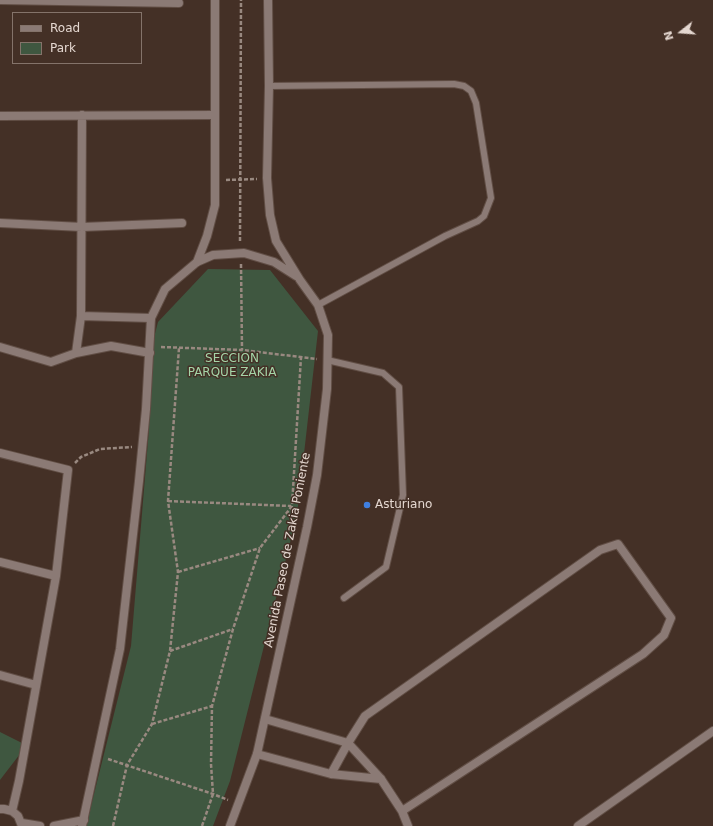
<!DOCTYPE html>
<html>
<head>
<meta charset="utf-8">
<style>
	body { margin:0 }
	#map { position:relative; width:713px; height:826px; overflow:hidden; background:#443026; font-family:"DejaVu Sans",sans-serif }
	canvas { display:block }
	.legend { position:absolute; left:12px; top:12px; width:130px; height:52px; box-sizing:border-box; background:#443026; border:1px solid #84736a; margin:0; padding:5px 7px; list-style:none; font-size:12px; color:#e4d7d0 }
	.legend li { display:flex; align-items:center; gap:8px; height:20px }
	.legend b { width:20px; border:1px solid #84736a }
	.north { position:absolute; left:661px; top:12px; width:40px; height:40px; -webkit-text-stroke:3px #443026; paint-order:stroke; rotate:253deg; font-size:11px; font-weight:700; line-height:16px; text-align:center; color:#e4d7d0 }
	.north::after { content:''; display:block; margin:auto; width:14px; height:18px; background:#e4d7d0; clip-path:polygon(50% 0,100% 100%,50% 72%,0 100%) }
</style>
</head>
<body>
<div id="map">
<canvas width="713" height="826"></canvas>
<ul class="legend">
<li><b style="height:5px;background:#8b7a75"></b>Road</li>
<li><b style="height:11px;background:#3f5740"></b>Park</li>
</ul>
<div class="north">N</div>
</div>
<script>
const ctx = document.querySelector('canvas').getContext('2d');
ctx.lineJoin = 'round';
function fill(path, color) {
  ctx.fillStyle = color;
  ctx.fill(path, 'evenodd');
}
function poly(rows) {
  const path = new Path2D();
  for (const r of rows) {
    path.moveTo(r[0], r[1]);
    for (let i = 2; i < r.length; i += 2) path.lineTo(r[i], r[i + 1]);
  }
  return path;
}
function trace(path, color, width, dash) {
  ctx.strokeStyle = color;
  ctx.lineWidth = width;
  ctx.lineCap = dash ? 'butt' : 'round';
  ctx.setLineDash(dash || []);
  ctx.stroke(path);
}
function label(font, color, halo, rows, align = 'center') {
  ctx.font = font + ' "DejaVu Sans",sans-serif';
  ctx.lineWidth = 3;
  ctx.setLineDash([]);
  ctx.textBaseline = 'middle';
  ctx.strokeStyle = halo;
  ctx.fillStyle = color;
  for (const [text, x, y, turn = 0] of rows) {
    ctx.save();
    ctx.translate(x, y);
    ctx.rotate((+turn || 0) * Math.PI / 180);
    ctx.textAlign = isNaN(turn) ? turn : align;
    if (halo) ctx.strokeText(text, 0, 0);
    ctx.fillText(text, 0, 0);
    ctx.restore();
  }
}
const green = poly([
	[208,269,270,270,318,331,297,515,230,781,213,826,86,826,131,646,149,429,150,353,158,322],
	[0,732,22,743,20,754,0,780]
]);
const path = poly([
	[226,180,257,179],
	[240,241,241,0],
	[241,264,242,350],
	[161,347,242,350,317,359],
	[75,463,81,457,100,449,132,447],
	[168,501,291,506],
	[178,572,260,548],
	[170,651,233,629],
	[152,724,212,706],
	[108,759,213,794,228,800],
	[113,826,127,765,152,724,170,651,178,572,168,501,179,348],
	[202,826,213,794,211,764,212,706,233,629,260,548,292,506,301,357]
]);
const service = poly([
	[269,86,454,84,464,86,471,91,476,103,491,198,484,216,478,221,445,236,318,305],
	[327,360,383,373,399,387,403,495,386,567,344,598]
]);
const minor = poly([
	[0,0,179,3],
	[0,116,215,115],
	[0,223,82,227,182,223],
	[81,316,151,318],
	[0,347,51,362,76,353,111,346,150,353],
	[76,353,81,316,82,115],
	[0,453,68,470,56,576,19,781,12,811],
	[0,562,56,576],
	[0,675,36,685],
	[265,719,348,743,381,779,402,811,408,826],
	[257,754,331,774,381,779],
	[331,774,348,743,365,716,600,550,618,544,671,618,664,635,643,654,402,811],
	[0,809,4,809,12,811,18,816,22,826],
	[22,823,40,826],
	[54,826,84,820],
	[578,826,713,731]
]);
const tertiary = poly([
	[197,262,207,236,215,205,215,0],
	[82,826,120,649,139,481,146,409,151,318,165,289,197,262,213,255,244,253,274,262,296,276],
	[230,826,257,754,307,527,317,475,327,389,328,335,318,305,300,280,276,241,270,215,267,178,269,86,268,0]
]);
const markers = [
	[367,505,4,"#3f7fe0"]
];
const parkNames = [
	["SECCION",232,359],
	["PARQUE ZAKIA",232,373]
];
const poiNames = [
	["Asturiano",375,505]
];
const streetNames = [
	["Avenida Paseo de Zakia Poniente",288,550,-79]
];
fill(green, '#3f5740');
trace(service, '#614e45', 8);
trace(minor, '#614e45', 10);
trace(tertiary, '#614e45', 10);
trace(path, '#998980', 2.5, [4, 2]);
trace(service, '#8b7a75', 6);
trace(minor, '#8b7a75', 8);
trace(tertiary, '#8b7a75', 8);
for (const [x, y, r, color] of markers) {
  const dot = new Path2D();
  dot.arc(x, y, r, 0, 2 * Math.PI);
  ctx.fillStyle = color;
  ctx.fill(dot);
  trace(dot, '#443026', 1.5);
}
label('12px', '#a5d5a8', '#443026', parkNames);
label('12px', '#e4d7d0', '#443026', poiNames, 'left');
label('12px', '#e4d7d0', '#443026', streetNames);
</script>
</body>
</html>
